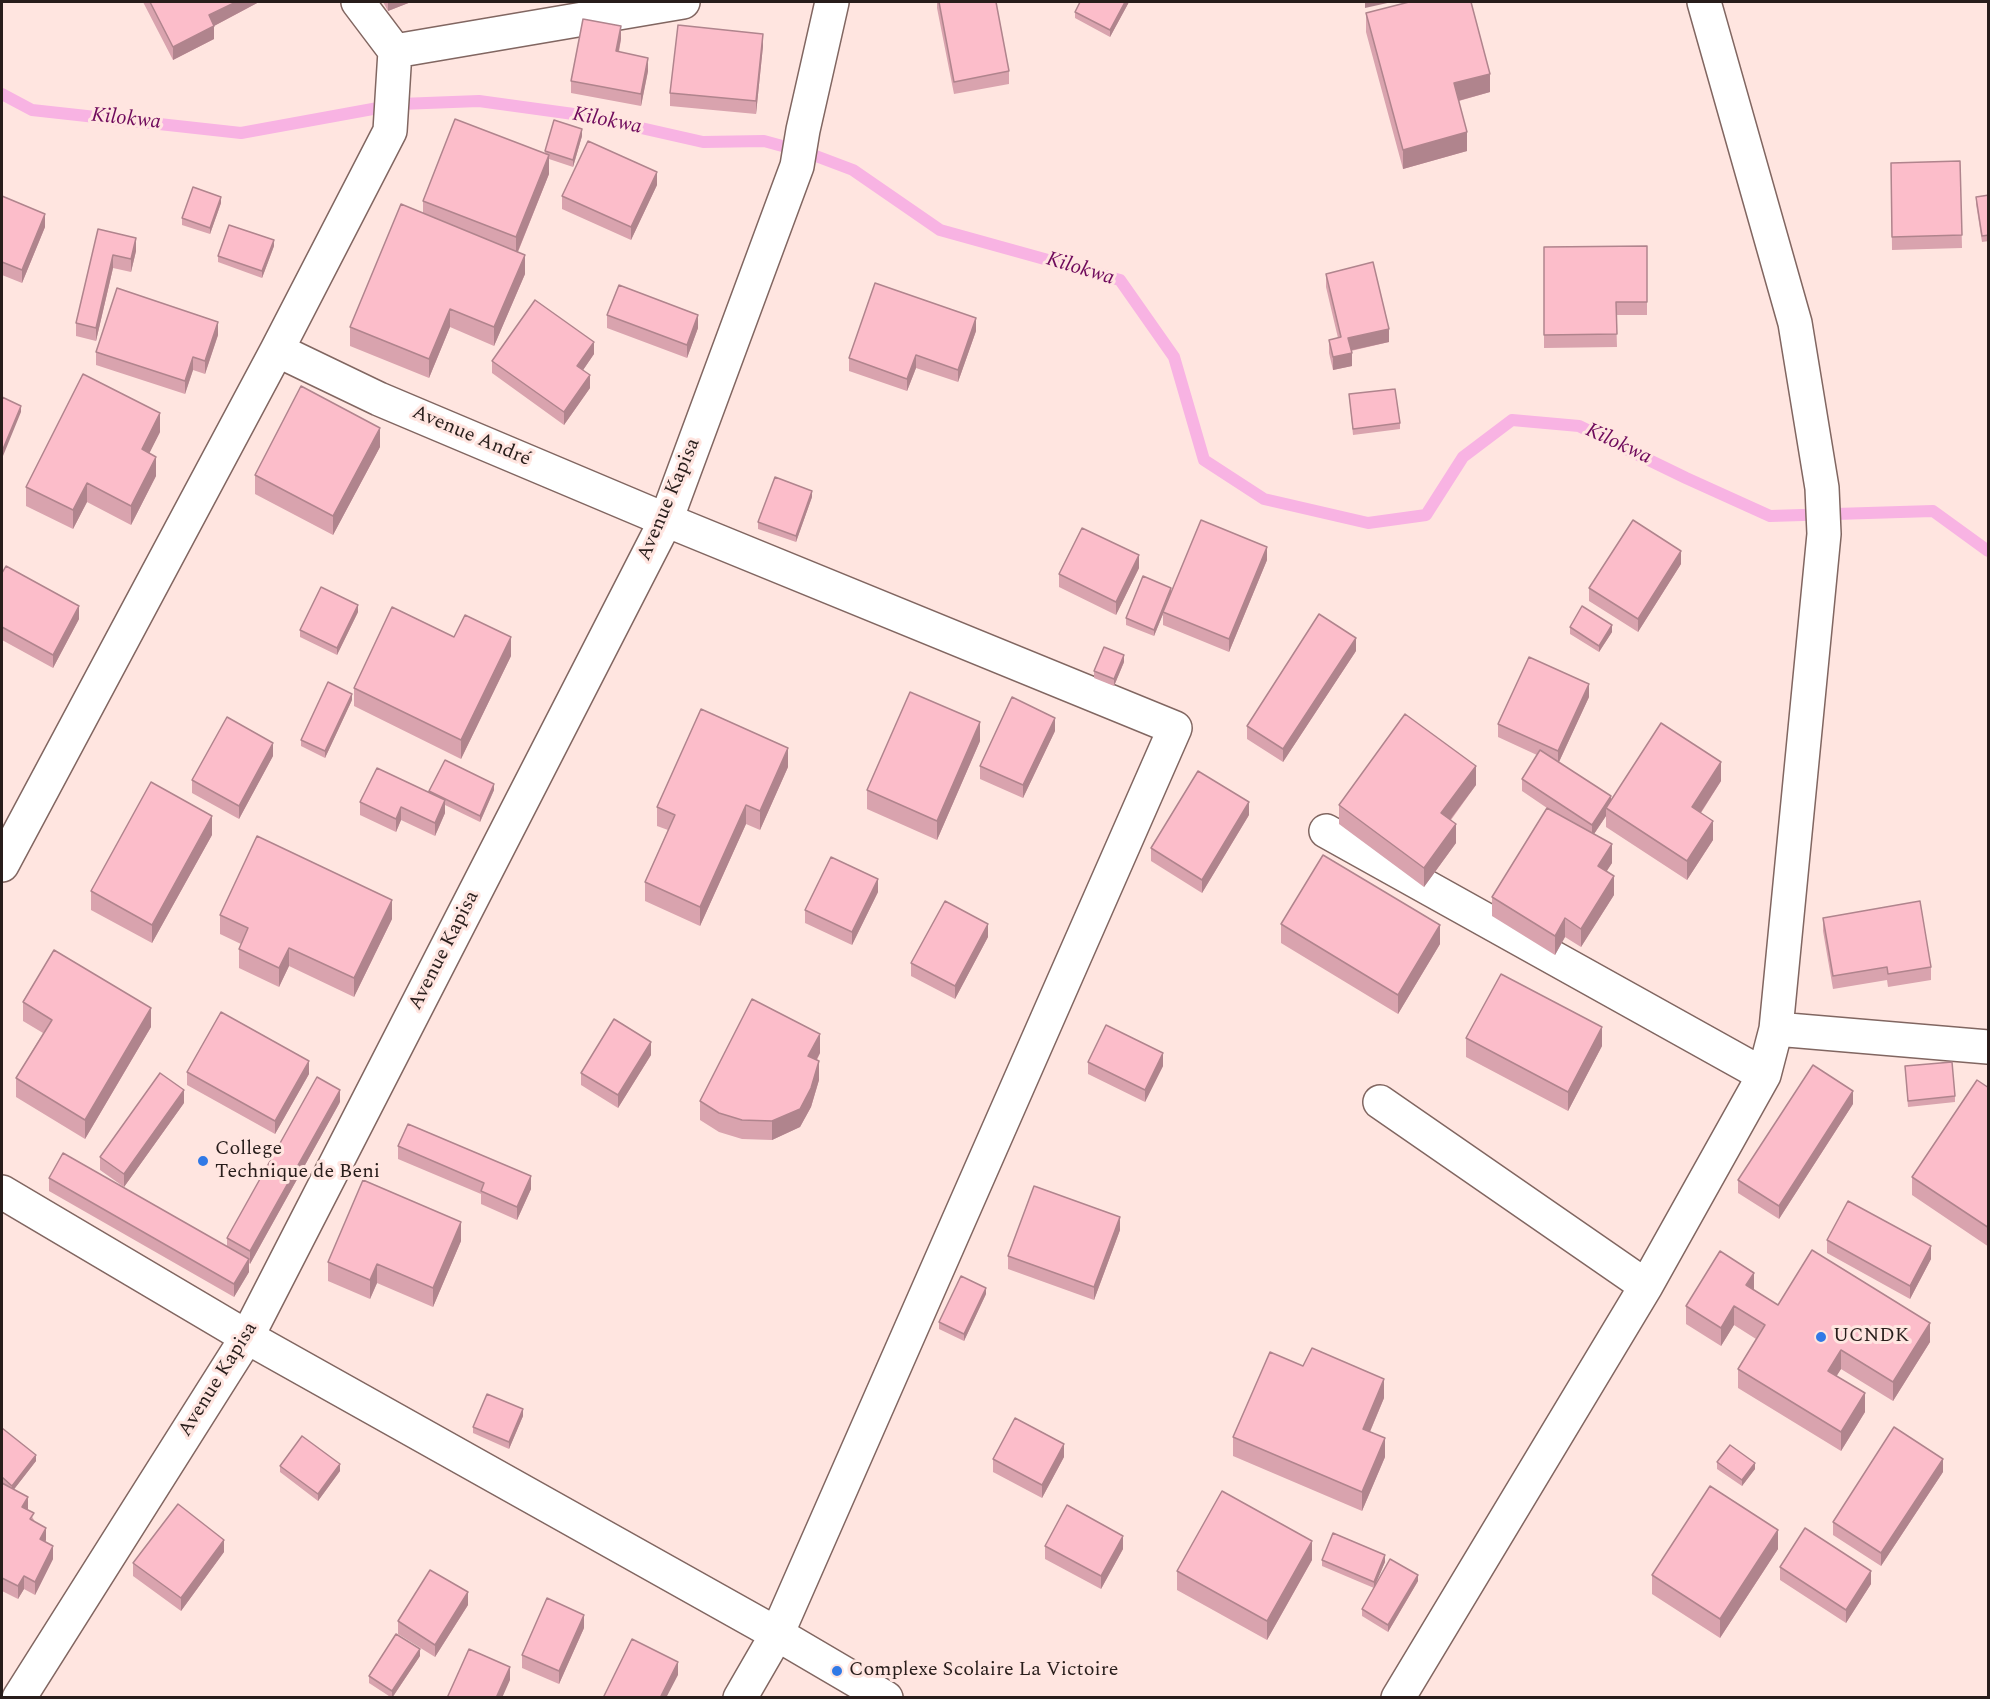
<!DOCTYPE html>
<html>
<head>
<meta charset="utf-8">
<style>
	body { margin:0 }
	#map { position:relative; width:1990px; height:1699px; overflow:hidden; background:#ffe5e0; font-family:Spectral,serif }
	canvas { display:block }
	.frame { position:absolute; inset:0; border:3px solid #281d1b; pointer-events:none }
</style>
</head>
<body>
<div id="map">
<canvas width="1990" height="1699"></canvas>
<div class="frame"></div>
</div>
<script>
const ctx = document.querySelector('canvas').getContext('2d');
ctx.lineJoin = 'round';
function poly(rows) {
  const path = new Path2D();
  for (const r of rows) {
    path.moveTo(r[0], r[1]);
    for (let i = 2; i < r.length; i += 2) path.lineTo(r[i], r[i + 1]);
  }
  return path;
}
function trace(path, color, width, dash) {
  ctx.strokeStyle = color;
  ctx.lineWidth = width;
  ctx.lineCap = dash ? 'butt' : 'round';
  ctx.setLineDash(dash || []);
  ctx.stroke(path);
}
function fill(path, color) {
  ctx.fillStyle = color;
  ctx.fill(path, 'evenodd');
}
function label(font, color, halo, rows, align = 'center') {
  ctx.font = font + ' Spectral,serif';
  ctx.lineWidth = 6;
  ctx.setLineDash([]);
  ctx.textBaseline = 'middle';
  ctx.strokeStyle = halo;
  ctx.fillStyle = color;
  for (const [text, x, y, turn = 0] of rows) {
    ctx.save();
    ctx.translate(x, y);
    ctx.rotate((+turn || 0) * Math.PI / 180);
    ctx.textAlign = isNaN(turn) ? turn : align;
    if (halo) ctx.strokeText(text, 0, 0);
    ctx.fillText(text, 0, 0);
    ctx.restore();
  }
}
const stream = poly([
	[2,94,32,110,241,133,400,104,479,101,588,116,703,142,764,141,808,153,853,170,940,230,1120,280,1174,357,1204,460,1264,499,1368,523,1426,515,1463,457,1512,420,1579,426,1686,478,1770,516,1933,511,1988,551]
]);
const minor = poly([
	[395,51,683,2],
	[277,350,379,399,666,520,1175,728,777,1634,740,1698],
	[1326,831,1764,1075],
	[2,865,277,350,390,131,395,51,358,2],
	[1776,1029,1988,1047],
	[1380,1102,1646,1286],
	[2,1192,247,1337,777,1634,886,1698],
	[19,1698,247,1337,666,520,797,166,803,130,832,2],
	[1398,1698,1646,1286,1764,1075,1776,1029,1824,534,1822,488,1795,323,1704,2]
]);
const wall = poly([
	[143,2,259,2,214,26,214,39,173,60],
	[383,2,411,2,388,11],
	[937,2,996,2,1009,71,1009,84,954,94,937,8],
	[1080,2,1129,2,1110,37,1075,18,1075,12],
	[1366,13,1490,92,1459,101,1467,151,1403,169,1366,32],
	[621,39,619,52,648,71,641,106,571,93,571,81],
	[763,46,756,114,670,106,670,93],
	[582,136,573,167,549,159,549,174,518,252,525,274,494,346,450,327,429,378,350,346,350,327,423,213,423,201,545,154,545,151],
	[1960,161,1962,248,1892,250,1891,163],
	[657,185,631,240,562,209,562,196],
	[1989,195,1989,241,1982,242,1976,204,1976,197],
	[2,196,45,227,22,283,2,275],
	[221,203,210,234,182,225,182,218],
	[98,229,136,251,131,272,113,268,96,341,76,336,76,323],
	[274,246,262,278,218,262,218,256],
	[1647,246,1647,315,1616,315,1617,347,1544,348,1544,247],
	[1326,274,1389,342,1351,351,1352,366,1333,370,1329,353,1329,340,1338,338,1326,287],
	[607,315,698,328,687,358,607,328],
	[976,331,958,382,916,368,907,391,849,371,849,358],
	[218,335,205,374,193,370,185,394,96,365,96,352],
	[594,354,583,370,590,388,564,425,492,373,492,361],
	[1349,394,1400,423,1400,429,1353,435],
	[160,432,149,453,156,476,131,525,87,502,73,529,26,506,26,487],
	[380,447,333,535,255,494,255,475],
	[812,497,796,542,758,529,758,522],
	[1267,560,1229,652,1163,625,1163,614,1154,636,1126,625,1126,618,1171,592],
	[1681,564,1638,632,1589,601,1589,588],
	[1139,568,1116,615,1059,587,1059,574],
	[2,573,79,619,53,668,2,640],
	[358,612,337,655,300,637,300,630],
	[1570,627,1612,632,1599,652,1570,634],
	[454,637,511,656,461,759,354,706,354,688],
	[1356,651,1283,762,1247,739,1247,726],
	[1124,662,1114,686,1094,678,1094,671],
	[1589,697,1559,762,1611,800,1721,781,1701,813,1713,840,1687,880,1606,827,1606,816,1594,834,1612,863,1606,871,1614,895,1581,947,1565,937,1555,955,1492,916,1492,897,1547,808,1522,791,1522,779,1537,755,1498,737,1498,724],
	[352,700,325,758,301,746,301,740],
	[1055,731,1023,798,980,779,980,766],
	[980,741,937,840,867,809,867,790],
	[273,756,239,819,192,793,192,780],
	[788,767,760,830,746,824,700,926,645,901,645,882,668,830,657,826,657,807],
	[1476,785,1451,820,1456,843,1424,887,1339,824,1339,805],
	[494,790,480,822,445,805,445,813,435,836,401,820,396,832,360,815,360,802,429,793,429,791],
	[1249,815,1202,893,1151,861,1151,848],
	[212,835,152,943,91,910,91,891],
	[878,892,852,945,805,923,805,910],
	[220,915,392,919,354,997,289,966,279,987,239,968,239,949,241,944,220,934],
	[1823,918,1931,967,1931,980,1888,987,1887,980,1833,989,1823,931],
	[1281,924,1440,944,1398,1014,1281,943],
	[988,937,955,999,911,976,911,963],
	[23,1002,151,1027,85,1139,16,1097,16,1078,43,1033,23,1021],
	[1466,1038,1602,1046,1568,1111,1466,1057],
	[820,1053,817,1060,819,1080,811,1107,800,1127,772,1140,742,1139,719,1132,700,1120,700,1101],
	[651,1055,618,1108,581,1085,581,1073],
	[1088,1062,1163,1066,1145,1102,1088,1074],
	[1905,1066,1955,1096,1955,1102,1908,1107],
	[187,1072,309,1074,275,1134,187,1085],
	[1989,1088,1989,1247,1912,1195,1912,1177],
	[340,1102,250,1264,249,1263,249,1272,234,1297,49,1191,49,1178,227,1246,227,1238],
	[184,1103,124,1187,100,1170,100,1157],
	[1853,1104,1779,1219,1738,1193,1738,1180],
	[398,1146,531,1189,517,1220,481,1204,481,1194,398,1159],
	[1120,1230,1094,1300,1008,1269,1008,1256],
	[1827,1240,1931,1259,1910,1299,1827,1253],
	[461,1241,433,1307,377,1283,370,1299,328,1281,328,1262],
	[1754,1290,1778,1305,1930,1342,1893,1401,1841,1369,1836,1376,1865,1412,1841,1451,1738,1388,1738,1369,1756,1339,1734,1325,1721,1346,1686,1324,1686,1306],
	[986,1294,964,1341,939,1329,939,1322],
	[1303,1366,1384,1398,1370,1432,1385,1457,1362,1511,1233,1456,1233,1437],
	[523,1416,509,1449,473,1433,473,1427],
	[2,1428,36,1461,14,1489,28,1510,46,1540,45,1542,53,1559,35,1595,24,1589,18,1599,2,1591],
	[1064,1457,1042,1498,993,1472,993,1459],
	[1717,1462,1755,1469,1742,1486,1717,1469],
	[280,1466,340,1471,318,1501,280,1472],
	[1943,1472,1881,1566,1833,1535,1833,1522],
	[1045,1546,1123,1549,1101,1589,1045,1559],
	[1778,1549,1720,1638,1652,1594,1652,1575],
	[224,1552,181,1611,133,1576,133,1563],
	[1312,1560,1267,1640,1177,1590,1177,1571],
	[1322,1560,1385,1562,1374,1587,1418,1581,1388,1632,1362,1616,1362,1609,1374,1588,1322,1566],
	[1780,1567,1871,1584,1846,1623,1780,1580],
	[468,1605,435,1657,398,1634,398,1621],
	[584,1628,559,1684,522,1668,522,1655],
	[420,1656,392,1698,369,1683,369,1676]
]);
const shadedWall = poly([
	[236,2,259,2,214,26,214,39,173,60,173,47,209,15],
	[388,2,411,2,388,11],
	[1125,2,1129,2,1110,37,1110,30],
	[1365,2,1392,2,1365,8],
	[621,26,621,39,616,64,616,51],
	[763,34,763,46,756,114,756,101],
	[648,58,648,71,641,106,641,94],
	[1490,74,1490,92,1454,102,1454,83],
	[582,129,582,136,573,167,573,160],
	[1467,132,1467,151,1403,169,1403,150],
	[549,155,549,174,516,256,516,237],
	[657,172,657,185,631,240,631,227],
	[221,197,221,203,210,234,210,228],
	[45,214,45,227,22,283,22,270],
	[136,238,136,251,131,272,131,259],
	[274,240,274,246,262,278,262,271],
	[113,255,113,268,96,341,96,328],
	[525,255,525,274,494,346,494,327],
	[450,309,450,327,429,378,429,359],
	[698,315,698,328,687,358,687,345],
	[976,318,976,331,958,382,958,370],
	[218,322,218,335,205,374,205,361],
	[1389,329,1389,342,1348,351,1348,338],
	[594,342,594,354,577,379,577,366],
	[1352,353,1352,366,1333,370,1333,357],
	[916,355,916,368,907,391,907,379],
	[193,357,193,370,185,394,185,381],
	[590,375,590,388,564,425,564,412],
	[21,406,21,412,3,456,3,449],
	[160,413,160,432,142,468,142,449],
	[380,428,380,447,333,535,333,516],
	[156,457,156,476,131,525,131,506],
	[87,483,87,502,73,529,73,510],
	[812,491,812,497,796,542,796,536],
	[1267,547,1267,560,1229,652,1229,639],
	[1681,551,1681,564,1638,632,1638,619],
	[1139,555,1139,568,1116,615,1116,602],
	[1171,588,1171,594,1163,612,1163,614,1154,636,1154,630],
	[358,605,358,612,337,655,337,648],
	[79,606,79,619,53,668,53,655],
	[1612,625,1612,632,1599,652,1599,646],
	[511,637,511,656,461,759,461,740],
	[1356,638,1356,651,1283,762,1283,749],
	[1124,655,1124,662,1114,686,1114,679],
	[1589,684,1589,697,1558,764,1558,751],
	[352,694,352,700,325,758,325,751],
	[1055,718,1055,731,1023,798,1023,785],
	[980,722,980,741,937,840,937,821],
	[273,743,273,756,239,819,239,806],
	[788,748,788,767,760,830,760,811],
	[1721,762,1721,781,1692,826,1692,807],
	[1476,766,1476,785,1441,832,1441,813],
	[494,784,494,790,480,822,480,816],
	[1611,796,1611,809,1606,808,1606,816,1592,837,1592,825],
	[445,800,445,813,435,836,435,823],
	[1249,802,1249,815,1202,893,1202,880],
	[746,805,746,824,700,926,700,907],
	[401,807,401,820,396,832,396,819],
	[212,816,212,835,152,943,152,925],
	[1713,821,1713,840,1687,880,1687,861],
	[1456,824,1456,843,1424,887,1424,868],
	[1612,844,1612,863,1598,885,1598,866],
	[1614,876,1614,895,1581,947,1581,929],
	[878,879,878,892,852,945,852,932],
	[392,900,392,919,354,997,354,978],
	[1565,918,1565,937,1555,955,1555,936],
	[988,924,988,937,955,999,955,986],
	[1440,925,1440,944,1398,1014,1398,995],
	[289,948,289,966,279,987,279,968],
	[151,1008,151,1027,85,1139,85,1120],
	[1602,1027,1602,1046,1568,1111,1568,1092],
	[820,1034,820,1053,808,1075,808,1056],
	[651,1042,651,1055,618,1108,618,1095],
	[1163,1053,1163,1066,1145,1102,1145,1090],
	[309,1061,309,1074,275,1134,275,1121],
	[819,1061,819,1080,811,1107,800,1127,772,1140,772,1121],
	[184,1090,184,1103,124,1187,124,1174],
	[340,1090,340,1102,250,1264,250,1251],
	[1853,1091,1853,1104,1779,1219,1779,1206],
	[531,1176,531,1189,517,1220,517,1207],
	[1120,1217,1120,1230,1094,1300,1094,1287],
	[461,1222,461,1241,433,1307,433,1288],
	[1931,1246,1931,1259,1910,1299,1910,1286],
	[249,1259,249,1272,234,1297,234,1284],
	[377,1264,377,1283,370,1299,370,1280],
	[1754,1273,1754,1291,1746,1285],
	[986,1288,986,1294,964,1341,964,1334],
	[1734,1306,1734,1325,1721,1346,1721,1328],
	[1930,1323,1930,1342,1893,1401,1893,1382],
	[1841,1350,1841,1369,1828,1390,1828,1371],
	[1384,1379,1384,1398,1363,1448,1363,1429],
	[1865,1393,1865,1412,1841,1451,1841,1432],
	[523,1409,523,1416,509,1449,509,1442],
	[1385,1438,1385,1457,1362,1511,1362,1492],
	[1064,1444,1064,1457,1042,1498,1042,1485],
	[36,1455,36,1461,12,1492,12,1486],
	[1943,1459,1943,1472,1881,1566,1881,1553],
	[1755,1463,1755,1469,1742,1486,1742,1480],
	[340,1464,340,1471,318,1501,318,1494],
	[28,1497,28,1510,22,1520,22,1507],
	[46,1528,46,1540,40,1552,40,1539],
	[1778,1530,1778,1549,1720,1638,1720,1619],
	[1123,1536,1123,1549,1101,1589,1101,1576],
	[224,1540,224,1552,181,1611,181,1598],
	[1312,1541,1312,1560,1267,1640,1267,1621],
	[53,1546,53,1559,35,1595,35,1582],
	[1385,1555,1385,1562,1374,1588,1374,1582],
	[1871,1571,1871,1584,1846,1623,1846,1610],
	[1418,1575,1418,1581,1388,1632,1388,1625],
	[24,1576,24,1589,18,1599,18,1586],
	[468,1592,468,1605,435,1657,435,1645],
	[584,1615,584,1628,559,1684,559,1671],
	[420,1649,420,1656,392,1698,392,1691],
	[678,1662,678,1675,666,1698,660,1698],
	[510,1667,510,1680,502,1698,496,1698]
]);
const building = poly([
	[150,2,236,2,209,15,214,26,173,47,150,2],
	[939,2,996,2,1009,71,954,82,939,2],
	[1080,2,1125,2,1110,30,1075,12,1080,2],
	[1409,2,1471,2,1490,74,1454,83,1467,132,1403,150,1366,13,1409,2],
	[583,19,621,26,616,51,648,58,641,94,571,81,583,19],
	[678,25,763,34,756,101,670,93,678,25],
	[455,119,549,155,516,237,423,201,455,119],
	[554,120,582,129,573,160,545,151,554,120],
	[588,141,657,172,631,227,562,196,588,141],
	[1960,161,1962,235,1892,237,1891,163,1960,161],
	[193,187,221,197,210,228,182,218,193,187],
	[1989,195,1989,235,1982,236,1976,197,1989,195],
	[2,196,45,214,22,270,2,262,2,196],
	[401,204,525,255,494,327,450,309,429,359,350,327,401,204],
	[229,225,274,240,262,271,218,256,229,225],
	[98,229,136,238,131,259,113,255,96,328,76,323,98,229],
	[1647,246,1647,302,1616,302,1617,334,1544,335,1544,247,1647,246],
	[1373,262,1389,329,1348,338,1352,353,1333,357,1329,340,1341,337,1326,274,1373,262],
	[875,283,976,318,958,370,916,355,907,379,849,358,875,283],
	[619,285,698,315,687,345,607,315,619,285],
	[117,288,218,322,205,361,193,357,185,381,96,352,117,288],
	[535,300,594,342,577,366,590,375,564,412,492,361,535,300],
	[83,374,160,413,142,449,156,457,131,506,87,483,73,510,26,487,83,374],
	[301,386,380,428,333,516,255,475,301,386],
	[1395,389,1400,423,1353,429,1349,394,1395,389],
	[2,397,21,406,3,449,2,449,2,397],
	[775,477,812,491,796,536,758,522,775,477],
	[1201,520,1267,547,1229,639,1163,612,1201,520],
	[1633,520,1681,551,1638,619,1589,588,1633,520],
	[1082,528,1139,555,1116,602,1059,574,1082,528],
	[6,566,79,606,53,655,2,627,2,573,6,566],
	[1143,576,1171,588,1154,630,1126,618,1143,576],
	[321,587,358,605,337,648,300,630,321,587],
	[1582,606,1612,625,1599,646,1570,627,1582,606],
	[392,607,454,637,465,615,511,637,461,740,354,688,392,607],
	[1319,614,1356,638,1283,749,1247,726,1319,614],
	[1104,647,1124,655,1114,679,1094,671,1104,647],
	[1529,657,1589,684,1558,751,1498,724,1529,657],
	[328,682,352,694,325,751,301,740,328,682],
	[910,692,980,722,937,821,867,790,910,692],
	[1012,697,1055,718,1023,785,980,766,1012,697],
	[701,709,788,748,760,811,746,805,700,907,645,882,675,815,657,807,701,709],
	[1405,714,1476,766,1441,813,1456,824,1424,868,1339,805,1405,714],
	[227,717,273,743,239,806,192,780,227,717],
	[1661,723,1721,762,1692,807,1713,821,1687,861,1606,808,1661,723],
	[1540,750,1611,796,1592,825,1522,779,1540,750],
	[445,760,494,784,480,816,429,791,445,760],
	[377,768,445,800,435,823,401,807,396,819,360,802,377,768],
	[1198,771,1249,802,1202,880,1151,848,1198,771],
	[151,782,212,816,152,925,91,891,151,782],
	[1547,808,1612,844,1598,866,1614,876,1581,929,1565,918,1555,936,1492,897,1547,808],
	[257,836,392,900,354,978,289,948,279,968,239,949,248,928,220,915,257,836],
	[1323,855,1440,925,1398,995,1281,924,1323,855],
	[831,857,878,879,852,932,805,910,831,857],
	[945,901,988,924,955,986,911,963,945,901],
	[1920,901,1931,967,1888,974,1887,967,1833,976,1823,918,1920,901],
	[54,950,151,1008,85,1120,16,1078,52,1020,23,1002,54,950],
	[1501,974,1602,1027,1568,1092,1466,1038,1501,974],
	[752,999,820,1034,808,1056,819,1061,811,1088,800,1109,772,1121,742,1120,719,1113,700,1101,752,999],
	[221,1012,309,1061,275,1121,187,1072,221,1012],
	[614,1019,651,1042,618,1095,581,1073,614,1019],
	[1106,1025,1163,1053,1145,1090,1088,1062,1106,1025],
	[1952,1062,1955,1096,1908,1101,1905,1066,1952,1062],
	[1813,1065,1853,1091,1779,1206,1738,1180,1813,1065],
	[160,1073,184,1090,124,1174,100,1157,160,1073],
	[317,1077,340,1090,250,1251,227,1238,317,1077],
	[1977,1080,1989,1088,1989,1228,1912,1177,1977,1080],
	[408,1124,531,1176,517,1207,481,1191,484,1183,398,1146,408,1124],
	[63,1153,249,1259,234,1284,49,1178,63,1153],
	[363,1180,461,1222,433,1288,377,1264,370,1280,328,1262,363,1180],
	[1034,1186,1120,1217,1094,1287,1008,1256,1034,1186],
	[1848,1201,1931,1246,1910,1286,1827,1240,1848,1201],
	[1812,1250,1930,1323,1893,1382,1841,1350,1828,1371,1865,1393,1841,1432,1738,1369,1765,1325,1734,1306,1721,1328,1686,1306,1720,1251,1754,1273,1746,1285,1778,1305,1812,1250],
	[961,1276,986,1288,964,1334,939,1322,961,1276],
	[1312,1348,1384,1379,1363,1429,1385,1438,1362,1492,1233,1437,1270,1352,1303,1366,1312,1348],
	[487,1394,523,1409,509,1442,473,1427,487,1394],
	[1015,1418,1064,1444,1042,1485,993,1459,1015,1418],
	[1894,1427,1943,1459,1881,1553,1833,1522,1894,1427],
	[2,1428,36,1455,12,1486,2,1477,2,1428],
	[302,1436,340,1464,318,1494,280,1466,302,1436],
	[1730,1445,1755,1463,1742,1480,1717,1462,1730,1445],
	[2,1483,28,1497,22,1507,34,1513,30,1519,46,1528,40,1539,53,1546,35,1582,24,1576,18,1586,2,1578,2,1483],
	[1710,1486,1778,1530,1720,1619,1652,1575,1710,1486],
	[1222,1491,1312,1541,1267,1621,1177,1571,1222,1491],
	[178,1504,224,1540,181,1598,133,1563,178,1504],
	[1067,1505,1123,1536,1101,1576,1045,1546,1067,1505],
	[1805,1528,1871,1571,1846,1610,1780,1567,1805,1528],
	[1333,1533,1385,1555,1374,1582,1322,1560,1333,1533],
	[1390,1559,1418,1575,1388,1625,1362,1609,1390,1559],
	[430,1570,468,1592,435,1645,398,1621,430,1570],
	[547,1598,584,1615,559,1671,522,1655,547,1598],
	[396,1634,420,1649,392,1691,369,1676,396,1634],
	[632,1639,678,1662,660,1698,603,1698,632,1639],
	[469,1649,510,1667,496,1698,447,1698,469,1649]
]);
const markers = [
	[203,1161,6,"#3179e6"],
	[1821,1337,6,"#3179e6"],
	[837,1671,6,"#3179e6"]
];
const streetNames = [
	["Avenue André",471,437,23],
	["Avenue Kapisa",670,500,-67],
	["Avenue Kapisa",445,951,-63],
	["Avenue Kapisa",219,1380,-58]
];
const poiNames = [
	["College",215,1150],
	["Technique de Beni",215,1173],
	["UCNDK",1833,1337],
	["Complexe Scolaire La Victoire",849,1671]
];
const waterNames = [
	["Kilokwa",126,120,6],
	["Kilokwa",607,122,11],
	["Kilokwa",1080,270,17],
	["Kilokwa",1618,445,25]
];
trace(stream, '#f8b3e3', 12);
trace(minor, '#816661', 36);
trace(minor, '#fff', 33);
fill(wall, '#d9a3ae');
fill(shadedWall, '#b0848d');
fill(building, '#fcbdca');
trace(building, '#b0848d', 1.5);
for (const [x, y, r, color] of markers) {
  const dot = new Path2D();
  dot.arc(x, y, r, 0, 2 * Math.PI);
  ctx.fillStyle = color;
  ctx.fill(dot);
  trace(dot, '#ffe5e0', 2);
}
label('20px', '#281d1b', '#ffe5e0', streetNames);
label('20px', '#281d1b', '#ffe5e0', poiNames, 'left');
label('italic 21px', '#6f0a5c', '#ffe5e0', waterNames);
</script>
</body>
</html>
